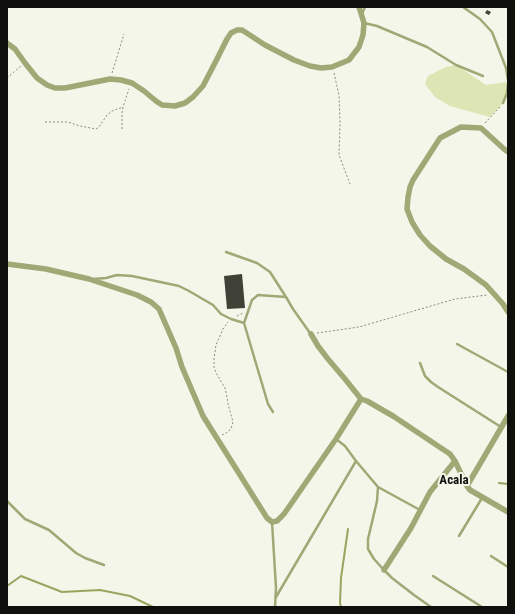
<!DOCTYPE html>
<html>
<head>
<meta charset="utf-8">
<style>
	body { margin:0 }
	#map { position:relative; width:515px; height:614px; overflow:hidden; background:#f3f6e9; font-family:"Roboto Condensed",sans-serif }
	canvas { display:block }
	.frame { position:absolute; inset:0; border:8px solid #0f100b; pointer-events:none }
</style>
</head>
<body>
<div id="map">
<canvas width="515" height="614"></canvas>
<div class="frame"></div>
</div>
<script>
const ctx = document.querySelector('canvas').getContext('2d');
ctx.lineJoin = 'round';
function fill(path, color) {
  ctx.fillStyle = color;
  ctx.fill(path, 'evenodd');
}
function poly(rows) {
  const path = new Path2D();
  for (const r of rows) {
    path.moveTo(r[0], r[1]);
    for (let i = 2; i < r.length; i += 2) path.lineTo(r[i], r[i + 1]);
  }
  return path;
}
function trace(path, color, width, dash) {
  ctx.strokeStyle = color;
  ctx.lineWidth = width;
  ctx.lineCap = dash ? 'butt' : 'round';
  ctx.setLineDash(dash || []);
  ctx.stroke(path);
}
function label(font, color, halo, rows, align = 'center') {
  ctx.font = font + ' "Roboto Condensed",sans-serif';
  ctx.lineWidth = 4;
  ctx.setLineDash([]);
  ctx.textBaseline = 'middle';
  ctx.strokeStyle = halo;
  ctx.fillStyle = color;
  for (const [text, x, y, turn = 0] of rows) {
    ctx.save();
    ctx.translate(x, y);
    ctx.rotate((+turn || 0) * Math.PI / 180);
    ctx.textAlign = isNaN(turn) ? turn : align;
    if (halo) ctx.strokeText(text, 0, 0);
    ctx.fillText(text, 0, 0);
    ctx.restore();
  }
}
const green = poly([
	[456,65,486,85,508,82,507,93,503,103,490,117,450,106,435,97,425,84,428,76,446,67]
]);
const stream = poly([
	[499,483,508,484],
	[7,586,21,576,62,592,100,590,130,596,153,607],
	[341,607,340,603,341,578,348,529]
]);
const building = poly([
	[487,10,491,12,489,15,485,13],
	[242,274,245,308,227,309,224,276]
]);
const path = poly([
	[112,73,124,34],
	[334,73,339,95,340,123,339,155,350,184],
	[7,78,21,66],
	[45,122,68,122,80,126,96,129,99,127,107,115,112,111,123,107],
	[485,123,501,106],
	[122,129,122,113,123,107,129,89],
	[237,316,243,313],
	[317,333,359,327,455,299,487,295],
	[222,435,226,433,231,429,233,422,228,404,227,397,225,388,216,373,214,367,214,359,216,345,223,329,228,322]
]);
const lane = poly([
	[463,7,480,19,492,32,506,68,508,80],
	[362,14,365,7],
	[364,23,377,26,427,47,456,65,483,76],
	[503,103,507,93,508,84],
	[226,252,257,263,270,272,286,297],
	[93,279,106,278,117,275,132,276,179,286,189,291,213,305,221,314,231,319,244,323,252,300,258,295,286,297,293,309,310,333],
	[244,323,268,404,273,412],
	[457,344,508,372],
	[420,363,425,376,431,382,438,387,501,427],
	[336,439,345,446,356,461,378,487,377,501,368,539,368,549,374,559,384,570,392,578,414,595,431,607],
	[378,487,420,510],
	[7,501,25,519,49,530,76,553,85,558,104,565],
	[272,522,276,588,275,607],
	[459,536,482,498],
	[491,556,508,567],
	[433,576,482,607],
	[276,597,356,461]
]);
const street = poly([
	[7,43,15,49,25,63,37,78,47,85,55,88,65,88,110,79,121,80,132,83,144,91,156,101,162,105,175,106,185,103,193,97,203,86,217,59,227,39,231,33,237,30,242,30,265,45,294,60,310,66,321,68,332,67,349,60,359,47,363,35,364,23,359,7],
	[508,152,504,149,481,128,461,127,440,138,413,180,410,187,408,197,407,209,412,222,420,235,430,246,446,259,464,269,486,285,503,304,508,312],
	[7,264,46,269,89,279,137,295,151,302,159,309,176,348,182,367,203,416,267,518,272,522,277,521,284,514,336,439,361,399],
	[311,334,318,346,328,359,345,379,361,399,367,401,393,416,450,454,455,461,467,486],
	[508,416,467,486,470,490,508,512],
	[384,570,411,528,430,492,455,461]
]);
const quarterNames = [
	["Acala",454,481]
];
fill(green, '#dce5b3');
trace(stream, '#9aa45f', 2);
fill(building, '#404238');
trace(path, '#898b82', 1, [2, 2]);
trace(lane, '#a0a876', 2.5);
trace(street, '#a0a876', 5.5);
label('bold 13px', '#0f100b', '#f3f6e9', quarterNames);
</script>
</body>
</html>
